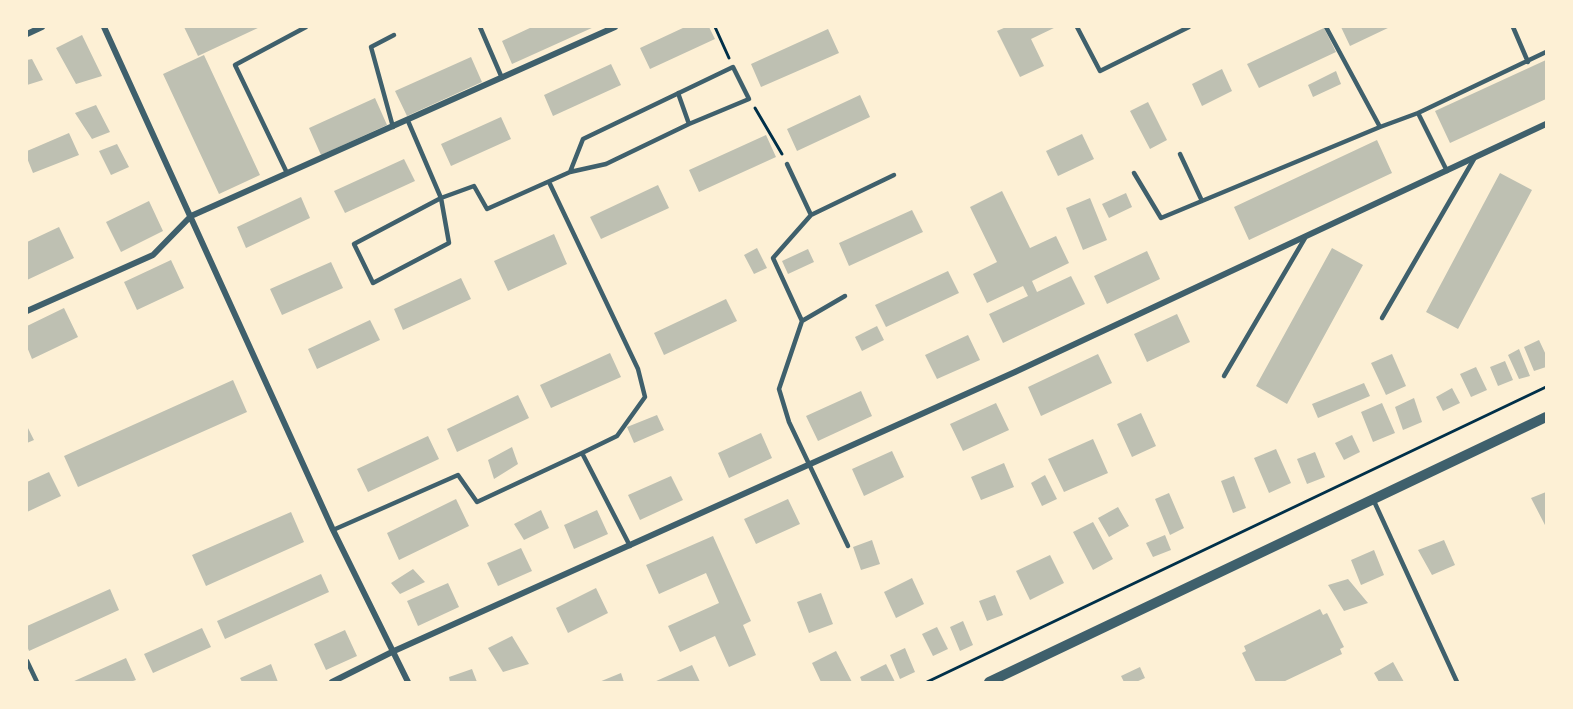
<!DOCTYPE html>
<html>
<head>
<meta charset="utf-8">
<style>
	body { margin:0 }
	#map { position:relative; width:1573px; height:709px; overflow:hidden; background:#fdf0d5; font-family:Arial,sans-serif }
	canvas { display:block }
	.frame { position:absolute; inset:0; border:28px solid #fdf0d5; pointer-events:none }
</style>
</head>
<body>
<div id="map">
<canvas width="1573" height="709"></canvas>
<div class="frame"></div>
</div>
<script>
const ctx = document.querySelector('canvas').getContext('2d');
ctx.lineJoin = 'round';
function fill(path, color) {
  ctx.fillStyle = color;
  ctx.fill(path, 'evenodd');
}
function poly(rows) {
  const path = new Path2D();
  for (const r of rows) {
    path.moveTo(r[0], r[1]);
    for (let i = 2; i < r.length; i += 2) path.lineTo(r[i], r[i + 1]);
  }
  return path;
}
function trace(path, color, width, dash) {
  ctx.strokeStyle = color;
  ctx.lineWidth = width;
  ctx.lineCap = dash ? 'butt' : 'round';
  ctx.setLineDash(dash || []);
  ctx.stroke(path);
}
const building = poly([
	[184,27,260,27,198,56],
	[532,27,594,27,512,64,502,41],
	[685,27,709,27,715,39,650,69,640,48],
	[1006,27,1056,27,1031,39,1044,66,1020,77,997,31],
	[1341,27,1390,27,1350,46],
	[1324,28,1336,52,1259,88,1247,64],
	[828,29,839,53,761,87,751,64],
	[82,35,102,76,76,84,56,48],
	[204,55,260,175,219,194,163,74],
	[471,57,482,82,407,116,395,91],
	[32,59,43,80,27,85,27,60],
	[1546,60,1546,99,1450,143,1435,111],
	[611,64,621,85,553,116,544,95],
	[1222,69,1232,91,1202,106,1192,84],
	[1336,71,1341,84,1313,97,1308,85],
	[860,95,870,117,797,151,787,129],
	[375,98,387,125,321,155,309,128],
	[1148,102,1167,140,1150,149,1130,111],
	[96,105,110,132,92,139,75,113],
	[501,117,511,139,451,166,441,144],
	[69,133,79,155,33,173,27,158,27,151],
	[1082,134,1094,159,1058,176,1046,151],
	[766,135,776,157,699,192,689,170],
	[1377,140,1392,173,1249,240,1234,207],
	[117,144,129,167,111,175,99,151],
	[404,159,415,181,345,213,334,191],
	[1500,173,1532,190,1458,329,1426,312],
	[658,185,669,208,601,239,590,217],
	[1002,191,1030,248,1056,236,1069,263,1032,281,1037,292,1071,276,1085,304,1003,343,989,314,1028,296,1023,286,987,303,973,274,997,262,970,207],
	[1126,193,1132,207,1109,218,1102,204],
	[301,197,310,218,246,248,237,227],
	[1090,198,1107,240,1083,250,1066,208],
	[149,201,163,231,121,252,106,222],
	[912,210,923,232,849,266,839,243],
	[59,227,74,258,27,280,27,242],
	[554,234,567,264,508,291,494,261],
	[757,248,767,268,754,274,744,255],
	[1332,248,1363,265,1287,404,1256,386],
	[808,249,814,262,788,274,782,261],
	[1147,251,1160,279,1107,304,1094,276],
	[171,260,184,288,137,310,124,282],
	[331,262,343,288,282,315,270,289],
	[948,271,959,293,886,327,875,305],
	[461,278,471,299,403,330,394,309],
	[726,299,737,321,664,355,654,333],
	[64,308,78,337,32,359,27,347,27,326],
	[1177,314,1190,342,1147,362,1134,334],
	[370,320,380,340,317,369,308,349],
	[877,326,884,340,862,351,855,337],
	[968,335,980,360,937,379,925,355],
	[1539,340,1546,355,1546,367,1534,371,1524,347],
	[1519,349,1530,376,1519,379,1508,355],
	[610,353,621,377,551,408,540,385],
	[1098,354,1112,383,1041,416,1028,387],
	[1392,354,1406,386,1386,395,1371,363],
	[1505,361,1513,380,1498,386,1490,367],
	[1476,367,1487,390,1471,397,1460,374],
	[233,380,247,412,78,487,64,456],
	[1364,383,1370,396,1318,418,1312,404],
	[1452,388,1460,403,1443,411,1436,397],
	[861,391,872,416,818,441,806,416],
	[518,395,529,418,457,452,447,429],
	[1414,398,1422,422,1403,430,1395,407],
	[996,403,1009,430,963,451,950,424],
	[1382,403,1395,433,1373,442,1361,412],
	[1141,413,1156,446,1132,457,1117,424],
	[657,415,664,430,634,443,627,427],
	[27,426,34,440,27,443],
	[761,433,772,458,729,478,718,453],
	[1352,435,1360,452,1344,460,1335,443],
	[428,436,439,459,368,492,357,469],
	[1093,439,1108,473,1064,492,1048,459],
	[512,447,518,464,494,479,488,460],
	[1276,449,1291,483,1269,493,1254,458],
	[892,451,904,477,864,496,852,469],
	[1315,452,1325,477,1307,484,1297,459],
	[1004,463,1014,487,981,500,971,477],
	[49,472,61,496,27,512,27,482],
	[1045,475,1057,499,1042,506,1031,483],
	[671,476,683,500,640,520,628,495],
	[1234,476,1246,508,1233,513,1221,481],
	[1546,492,1546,527,1531,498],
	[1169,493,1184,528,1170,535,1155,499],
	[456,499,469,526,399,560,387,533],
	[788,499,800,524,756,544,744,519],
	[1118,507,1129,526,1109,537,1098,518],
	[541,510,549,528,524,540,514,524],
	[597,510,608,534,574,549,564,525],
	[291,512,304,542,206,586,192,555],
	[1093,522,1113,559,1093,570,1073,532],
	[1165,535,1171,550,1153,557,1146,543],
	[713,536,751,621,743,625,756,655,729,667,715,636,680,652,668,626,719,603,706,573,659,594,646,565],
	[872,540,880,564,861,570,853,547],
	[1444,540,1455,565,1432,575,1418,550],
	[521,548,532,571,498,586,487,563],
	[1374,550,1384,575,1361,585,1351,560],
	[1050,555,1064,583,1030,600,1016,571],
	[413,569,425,582,400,594,391,583],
	[321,574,329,592,225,639,217,621],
	[912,578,924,604,896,618,884,592],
	[1348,579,1368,603,1344,611,1328,585],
	[448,583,459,607,418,626,407,601],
	[596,588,608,613,568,633,556,608],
	[110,589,119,610,29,651,27,646,27,626],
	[821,593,833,624,809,633,797,602],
	[995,595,1003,615,987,621,979,601],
	[1320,609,1323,615,1327,613,1344,647,1340,649,1342,654,1283,682,1256,682,1242,653,1246,651,1244,646],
	[963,621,973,645,960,651,950,627],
	[937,627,948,649,933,656,922,634],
	[202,628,211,647,153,673,144,654],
	[345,630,357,656,326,670,314,644],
	[512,636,529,664,503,672,488,648],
	[905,648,915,672,900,679,890,655],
	[836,651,852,682,821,682,812,663],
	[126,658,136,680,130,682,72,682],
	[1393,662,1404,682,1379,682,1374,673],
	[271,664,278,682,242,682,240,678],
	[886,664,895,682,862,682,860,677],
	[692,665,700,682,654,682],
	[1140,667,1145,678,1136,682,1124,682,1121,676],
	[472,669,477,682,450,682,449,677],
	[621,673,624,682,599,682]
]);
const path = poly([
	[715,27,729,58],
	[755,108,782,154],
	[927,682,1546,387]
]);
const service = poly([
	[480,27,502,78],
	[1077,27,1100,71,1189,27],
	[1326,27,1380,127,1418,113],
	[1513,27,1528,62],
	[678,93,689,124],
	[408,121,441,198,354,244,373,283,449,243,441,198,474,186,487,209,570,172,606,164,689,124,749,99,733,67,583,139,570,172],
	[393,127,371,47,394,35],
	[1180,154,1202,201],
	[787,164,811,215],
	[1447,171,1418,113,1546,52],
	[287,173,235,65,306,27],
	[1134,173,1161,218,1380,127],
	[549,182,638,369,645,397,617,436,582,453,630,546],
	[1382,318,1474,159],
	[802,321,845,296],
	[1224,376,1305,238],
	[1373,499,1457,682],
	[333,530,458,475,477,502,582,453],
	[848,546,789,422,779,389,802,321,773,258,811,215,894,175],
	[27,661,37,682]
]);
const minor = poly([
	[104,27,333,530,408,682],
	[27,34,42,27],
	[27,311,153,255,191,216,615,27],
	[332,682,394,651,1015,372,1546,124]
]);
const tertiary = poly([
	[989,682,1546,417]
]);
fill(building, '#bec0b2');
trace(path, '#003049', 3);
trace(service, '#3f606c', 4.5);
trace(minor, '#3f606c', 6);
trace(tertiary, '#3f606c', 10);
</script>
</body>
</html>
